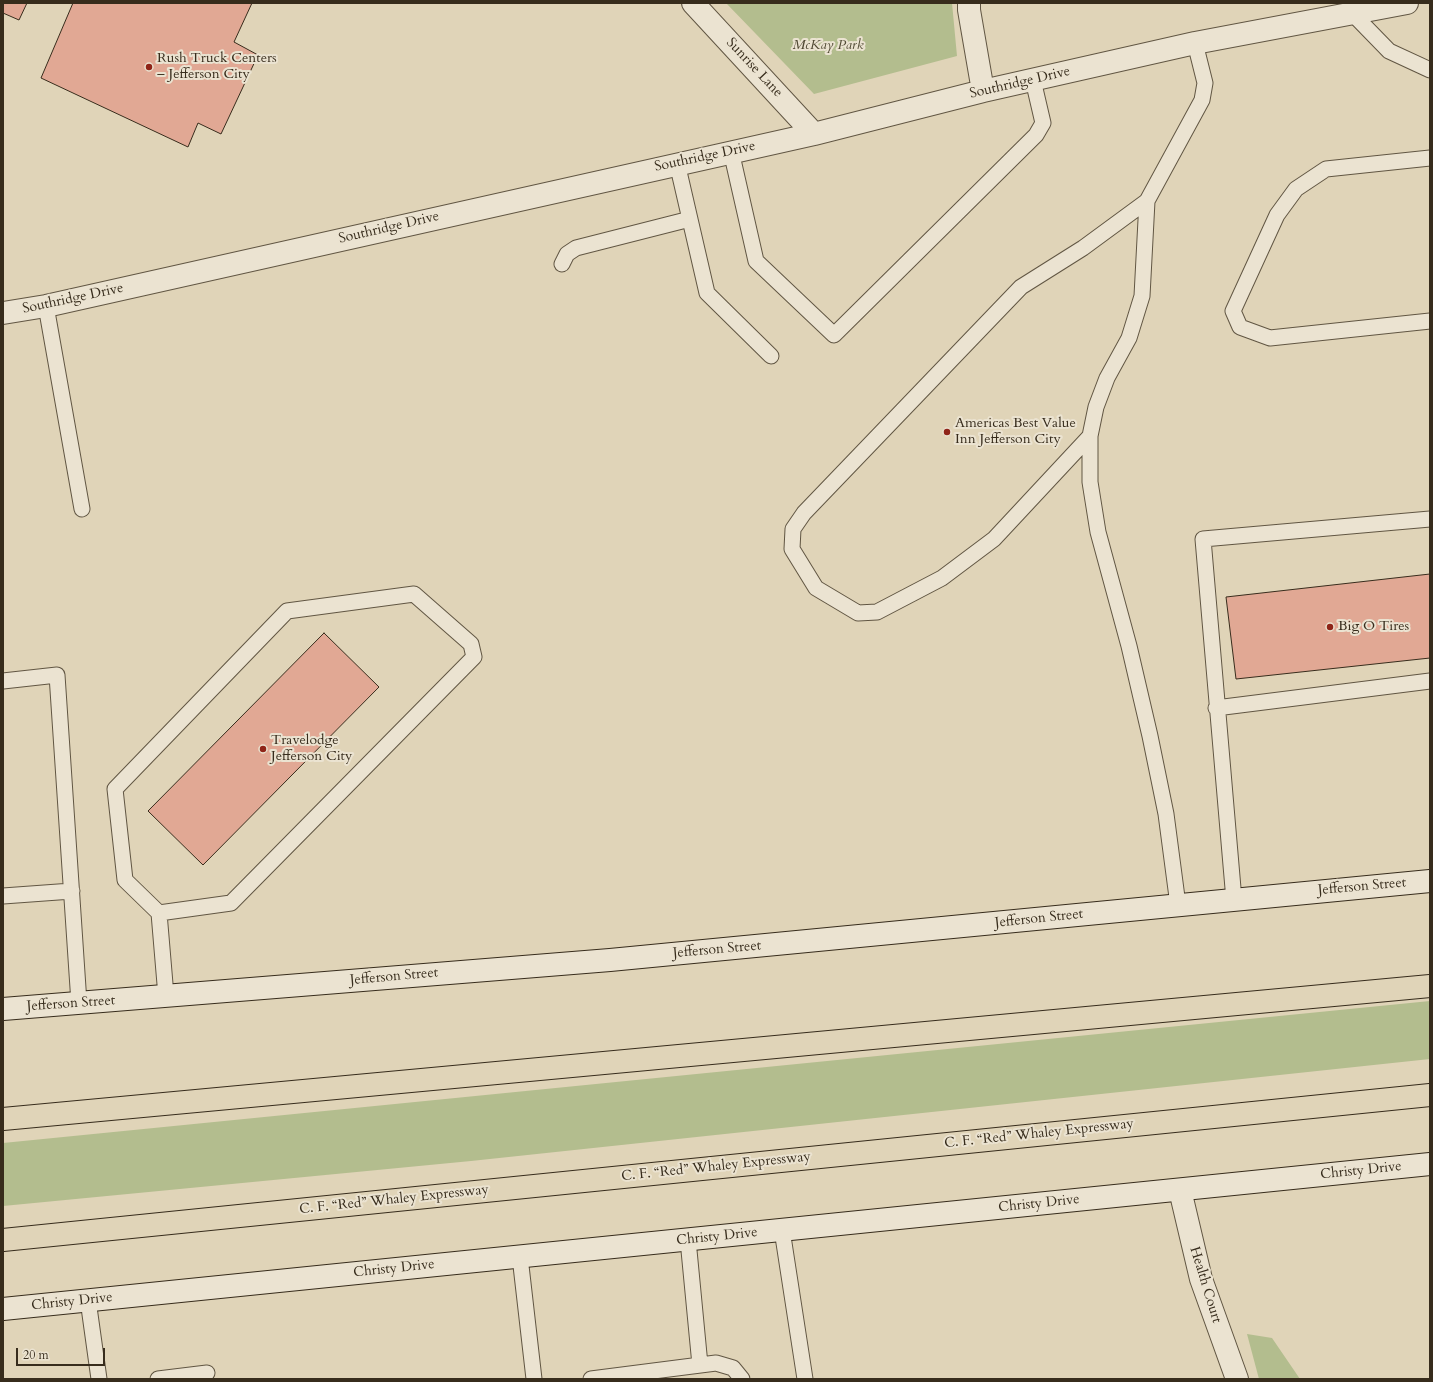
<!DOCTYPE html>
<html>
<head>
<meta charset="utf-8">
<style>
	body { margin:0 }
	#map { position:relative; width:1433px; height:1382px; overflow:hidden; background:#e0d4b8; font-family:Cardo,serif }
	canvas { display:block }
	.frame { position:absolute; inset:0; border:4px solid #372c1c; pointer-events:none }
	.scale { position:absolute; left:16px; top:1348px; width:89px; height:18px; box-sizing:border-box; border:2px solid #372c1c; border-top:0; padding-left:5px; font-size:12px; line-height:14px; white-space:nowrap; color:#372c1c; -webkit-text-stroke:3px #ebe3d1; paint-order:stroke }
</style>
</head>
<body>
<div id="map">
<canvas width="1433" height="1382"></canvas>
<div class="frame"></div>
<div class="scale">20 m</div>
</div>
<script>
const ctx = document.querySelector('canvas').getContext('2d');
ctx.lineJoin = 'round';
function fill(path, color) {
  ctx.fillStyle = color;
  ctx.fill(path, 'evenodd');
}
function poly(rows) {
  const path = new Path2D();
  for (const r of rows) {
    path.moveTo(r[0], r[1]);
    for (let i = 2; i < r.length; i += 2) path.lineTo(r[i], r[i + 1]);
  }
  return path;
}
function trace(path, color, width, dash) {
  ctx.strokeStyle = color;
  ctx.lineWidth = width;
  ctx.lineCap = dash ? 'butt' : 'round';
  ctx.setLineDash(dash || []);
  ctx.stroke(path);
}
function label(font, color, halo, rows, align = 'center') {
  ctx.font = font + ' Cardo,serif';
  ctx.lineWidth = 4;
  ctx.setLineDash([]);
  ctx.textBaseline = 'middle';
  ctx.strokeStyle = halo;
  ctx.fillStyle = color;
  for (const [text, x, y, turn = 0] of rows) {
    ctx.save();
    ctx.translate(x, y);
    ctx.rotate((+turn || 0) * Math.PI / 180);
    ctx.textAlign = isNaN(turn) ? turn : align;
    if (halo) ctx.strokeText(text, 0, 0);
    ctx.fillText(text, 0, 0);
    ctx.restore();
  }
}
const green = poly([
	[726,3,952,3,957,56,814,94],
	[1430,1001,1430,1059,471,1161,3,1206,3,1143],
	[1247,1334,1272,1338,1300,1379,1259,1379]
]);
const building = poly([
	[3,3,27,3,19,20,3,13,3,3],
	[73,3,252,3,234,42,258,55,221,134,198,123,188,147,41,78,73,3],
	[1430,574,1430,658,1236,679,1226,597,1430,574],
	[324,633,379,687,203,865,148,811,324,633]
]);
const lane = poly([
	[1352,13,1389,51,1430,70],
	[731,151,756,261,834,335,1036,135,1043,123,1033,80],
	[1430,158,1326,169,1296,189,1277,215,1233,311,1240,327,1270,338,1430,321],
	[677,163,707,293,771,356],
	[562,264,567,254,576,248,690,219],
	[46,306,82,509],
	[1090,436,994,539,942,578,877,612,858,613,816,588,792,549,793,529,804,513,1021,287,1083,248,1147,201],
	[414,594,471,644,474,657,231,903,159,913,125,880,115,789,287,611,414,594],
	[3,681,57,675,79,1003],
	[1216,708,1430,681],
	[3,896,72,891],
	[1234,900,1203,539,1430,519],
	[1178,905,1166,814,1150,736,1129,646,1098,532,1090,482,1090,436,1096,407,1107,378,1129,338,1142,296,1147,201,1202,100,1205,83,1195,43],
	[159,913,166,996],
	[782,1230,805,1379],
	[688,1240,700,1365],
	[520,1257,534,1379],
	[88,1300,99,1379],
	[158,1379,207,1373],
	[591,1379,716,1363,733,1368,742,1379]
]);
const street = poly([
	[693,3,814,134],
	[969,3,969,10,983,91],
	[3,313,46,306,814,134,983,91,1195,43,1407,3],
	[1180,1190,1201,1279,1237,1379]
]);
const secondary = poly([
	[3,1009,610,960,1430,881],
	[3,1309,1430,1164]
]);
const highway = poly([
	[3,1119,1430,986],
	[3,1240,1430,1095]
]);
const markers = [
	[149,67,4,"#8f2418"],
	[947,432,4,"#8f2418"],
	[1330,627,4,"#8f2418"],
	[263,749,4,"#8f2418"]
];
const parkNames = [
	["McKay Park",828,46]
];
const poiNames = [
	["Rush Truck Centers",157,59],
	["– Jefferson City",157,75],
	["Americas Best Value",955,424],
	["Inn Jefferson City",955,440],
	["Big O Tires",1338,627],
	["Travelodge",271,741],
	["Jefferson City",271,757]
];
const streetNames = [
	["Sunrise Lane",754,68,47],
	["Southridge Drive",1020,83,-13],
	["Southridge Drive",705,157,-12],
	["Southridge Drive",389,228,-13],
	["Southridge Drive",73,299,-12],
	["Jefferson Street",1362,887,-5],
	["Jefferson Street",1039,919,-6],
	["Jefferson Street",717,950,-5],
	["Jefferson Street",394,977,-5],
	["Jefferson Street",71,1004,-4],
	["C. F. “Red” Whaley Expressway",1039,1134,-6],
	["C. F. “Red” Whaley Expressway",716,1167,-6],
	["Christy Drive",1361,1171,-6],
	["C. F. “Red” Whaley Expressway",394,1200,-6],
	["Christy Drive",1039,1204,-6],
	["Christy Drive",717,1237,-6],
	["Christy Drive",394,1269,-6],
	["Health Court",1205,1285,73],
	["Christy Drive",72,1302,-6]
];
fill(green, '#b3bd8e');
fill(building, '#e1a894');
trace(building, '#372c1c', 1);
trace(lane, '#615643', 17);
trace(street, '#615643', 24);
trace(secondary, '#372c1c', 24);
trace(highway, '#372c1c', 24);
trace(lane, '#ebe3d1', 15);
trace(street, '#ebe3d1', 22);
trace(secondary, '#ebe3d1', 22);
trace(highway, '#e0d4b8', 22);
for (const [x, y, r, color] of markers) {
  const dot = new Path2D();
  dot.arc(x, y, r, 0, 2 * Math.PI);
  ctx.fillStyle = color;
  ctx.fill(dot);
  trace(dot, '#ebe3d1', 1.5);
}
label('italic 14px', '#504933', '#ebe3d1', parkNames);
label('14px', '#372c1c', '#ebe3d1', poiNames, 'left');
label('14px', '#372c1c', '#ebe3d1', streetNames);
</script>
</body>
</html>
